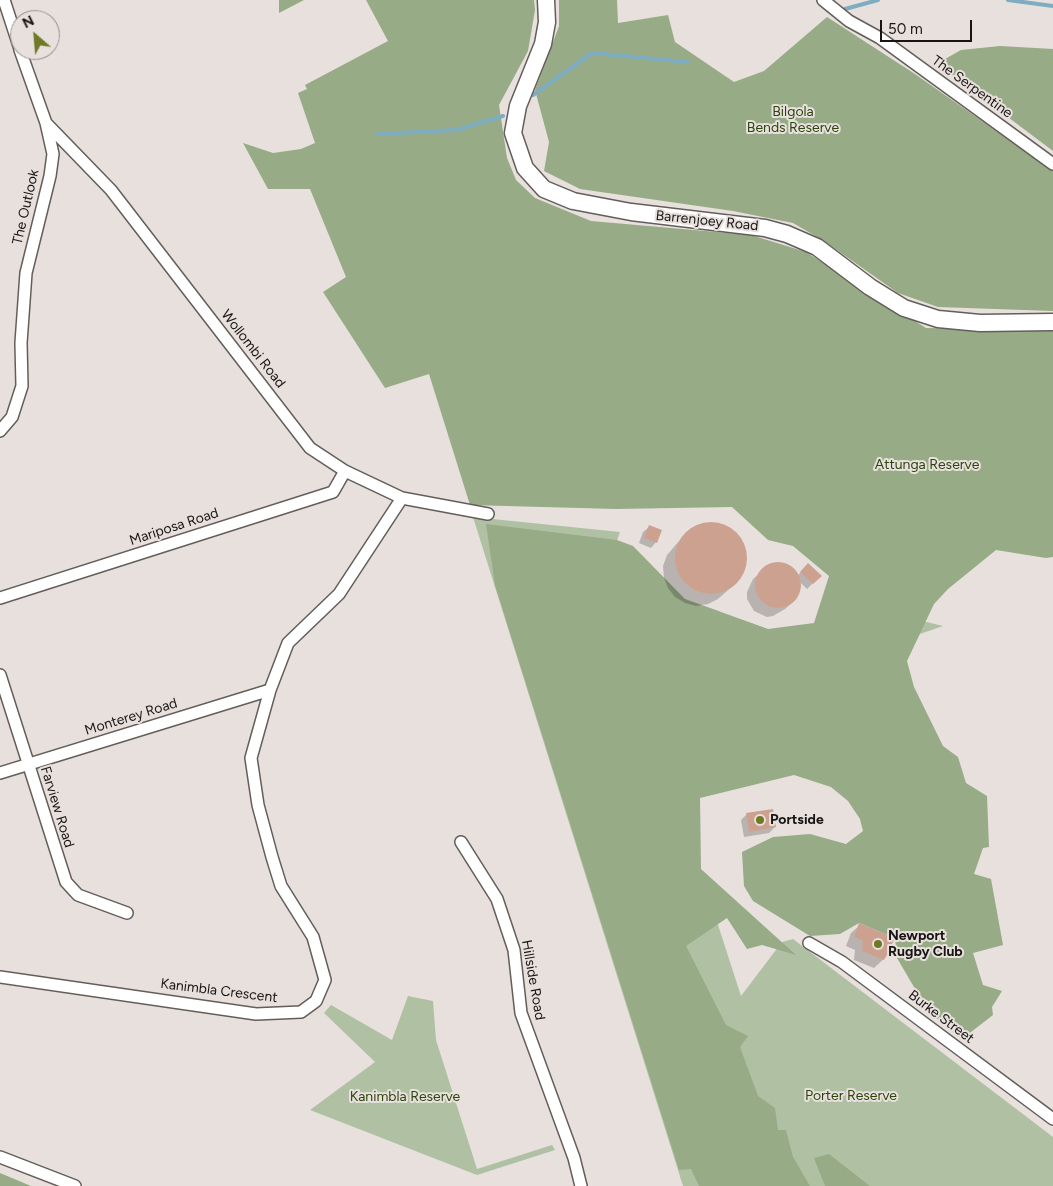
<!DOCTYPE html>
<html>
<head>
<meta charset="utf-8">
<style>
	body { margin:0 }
	#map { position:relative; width:1053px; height:1186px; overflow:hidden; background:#e7e0dd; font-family:Figtree,sans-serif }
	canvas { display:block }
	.north { position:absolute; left:10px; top:10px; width:50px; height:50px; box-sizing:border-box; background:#e7e0dd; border:1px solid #948e8c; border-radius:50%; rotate:333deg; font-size:14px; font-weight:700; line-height:20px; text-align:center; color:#171413 }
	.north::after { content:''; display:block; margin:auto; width:18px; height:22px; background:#707a26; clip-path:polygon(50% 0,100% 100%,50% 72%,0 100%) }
	.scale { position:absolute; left:880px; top:20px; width:92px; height:22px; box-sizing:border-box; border:2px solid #171413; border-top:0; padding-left:6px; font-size:15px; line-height:18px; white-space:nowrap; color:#171413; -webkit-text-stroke:4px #e7e0dd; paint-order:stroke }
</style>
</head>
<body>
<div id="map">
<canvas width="1053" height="1186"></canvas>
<div class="north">N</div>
<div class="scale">50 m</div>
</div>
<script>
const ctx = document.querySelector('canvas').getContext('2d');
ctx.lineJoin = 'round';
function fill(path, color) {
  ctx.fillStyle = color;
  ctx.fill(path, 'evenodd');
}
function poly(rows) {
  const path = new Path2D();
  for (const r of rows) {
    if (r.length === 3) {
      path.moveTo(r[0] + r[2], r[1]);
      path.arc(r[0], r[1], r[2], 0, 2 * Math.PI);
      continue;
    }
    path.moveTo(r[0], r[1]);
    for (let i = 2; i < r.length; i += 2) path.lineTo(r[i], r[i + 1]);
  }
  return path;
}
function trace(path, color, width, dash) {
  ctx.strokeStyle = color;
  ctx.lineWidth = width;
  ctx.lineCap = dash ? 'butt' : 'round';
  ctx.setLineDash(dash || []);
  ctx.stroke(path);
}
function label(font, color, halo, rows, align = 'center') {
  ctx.font = font + ' Figtree,sans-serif';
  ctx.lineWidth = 4;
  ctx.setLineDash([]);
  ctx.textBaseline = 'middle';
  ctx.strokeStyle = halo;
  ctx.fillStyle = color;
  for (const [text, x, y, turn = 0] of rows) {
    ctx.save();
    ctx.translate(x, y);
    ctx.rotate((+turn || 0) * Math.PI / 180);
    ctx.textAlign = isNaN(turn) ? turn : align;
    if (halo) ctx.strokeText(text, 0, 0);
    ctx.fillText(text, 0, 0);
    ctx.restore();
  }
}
const green = poly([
	[473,517,620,532,606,571,721,612,690,704,695,710,728,615,827,650,877,610,943,626,724,702,667,859,700,869,741,996,782,942,793,939,1053,1137,1053,1186,683,1186],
	[408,996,433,1001,436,1040,477,1169,552,1145,555,1150,477,1175,310,1110,375,1062,324,1013,331,1005,392,1040]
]);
const forest = poly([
	[279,0,304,0,279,13],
	[366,0,534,0,535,10,528,51,499,105,507,158,516,180,535,198,591,221,751,235,806,252,926,328,1053,330,1053,557,1046,558,996,550,948,589,934,604,907,661,914,687,943,746,958,757,966,783,987,796,989,847,983,848,974,874,991,879,1003,945,973,953,983,985,1002,991,992,1007,993,1015,962,1039,928,1011,897,958,895,938,859,923,840,934,810,936,753,901,744,886,742,852,773,837,810,834,846,844,863,831,860,819,848,801,831,787,794,775,700,798,701,869,796,955,762,945,747,949,727,918,686,946,726,1025,748,1036,740,1047,758,1096,775,1108,778,1130,786,1130,793,1157,810,1186,699,1186,691,1169,679,1170,495,585,486,524,617,540,633,546,685,599,768,629,814,623,829,576,793,546,768,540,732,507,616,509,470,505,429,374,385,388,323,292,346,277,310,189,268,189,243,143,273,153,301,149,315,143,298,93,307,89,305,85,388,41],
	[559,0,617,0,618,23,668,15,675,42,734,82,764,71,827,17,915,74,1053,171,1053,311,938,307,898,293,824,241,793,223,733,211,580,189,544,171,549,142,535,90,559,26],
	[1000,46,1053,49,1053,151,948,72,945,59,961,50],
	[829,1154,870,1186,825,1186,814,1158],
	[0,1173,31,1186,0,1186]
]);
const shadow = poly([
	[707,523,719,524,729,528,738,536,744,546,746,557,744,569,739,579,727,591,718,599,708,604,696,606,685,603,675,597,668,588,664,578,663,566,667,555,686,533,696,526],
	[649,527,656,542,651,548,639,543,643,532],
	[776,564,790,568,797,576,808,565,820,576,807,589,799,581,798,594,795,600,785,609,773,616,767,617,754,611,747,599,747,592,753,579,763,570],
	[747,814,775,827,769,833,744,837,741,820],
	[860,925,894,939,886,957,874,968,854,960,855,950,846,946,851,933]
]);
const stream = poly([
	[1008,0,1053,6],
	[845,9,878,0],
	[533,95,592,53,688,62],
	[378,134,456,130,503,116]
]);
const building = poly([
	[711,558,36],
	[649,525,662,530,657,543,644,538],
	[778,585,23],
	[808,563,822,576,813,584,800,572],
	[773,809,776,827,749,832,746,813],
	[859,923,895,938,884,960,862,951,863,941,854,937]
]);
const minor = poly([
	[4,0,20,49],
	[823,0,849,21,880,38,1053,164],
	[46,123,111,190,310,448,345,471,402,498,488,514],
	[0,431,12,417,22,386,21,343,26,273,50,176,53,154,46,123,20,50],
	[0,598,333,492,345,471],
	[0,675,66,882,78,895,127,913],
	[0,773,270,690],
	[461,842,497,899,514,950,521,1013,574,1158,581,1186],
	[809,943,842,962,1053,1119],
	[0,977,256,1014,301,1012,316,1001,325,980,313,937,281,886,272,857,258,805,251,758,270,690,288,643,339,594,402,498],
	[0,1157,75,1186]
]);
const primary = poly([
	[546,0,547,22,543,44,518,106,513,133,525,168,544,189,573,201,631,212,765,228,787,234,817,247,870,287,904,308,938,319,980,323,1053,322]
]);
const markers = [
	[760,820,5,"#707a26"],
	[878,944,5,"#707a26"]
];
const streetNames = [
	["The Serpentine",972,87,36],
	["The Outlook",26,207,-77],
	["Barrenjoey Road",707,221,6],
	["Wollombi Road",253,349,52],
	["Mariposa Road",174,527,-18],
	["Monterey Road",131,717,-17],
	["Farview Road",57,807,73],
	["Hillside Road",533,980,80],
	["Kanimbla Crescent",219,991,7],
	["Burke Street",941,1017,37]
];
const parkNames = [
	["Bilgola",793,112],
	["Bends Reserve",793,128],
	["Attunga Reserve",927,465],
	["Porter Reserve",851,1096],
	["Kanimbla Reserve",405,1097]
];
const poiNames = [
	["Portside",770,820],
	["Newport",888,936],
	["Rugby Club",888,952]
];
fill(green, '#b0c0a3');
fill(forest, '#97ab86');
fill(shadow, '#0003');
trace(stream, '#7eadc1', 4);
fill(building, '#cda190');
trace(minor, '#645e5b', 14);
trace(primary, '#645e5b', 19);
trace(minor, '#fff', 11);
trace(primary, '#fff', 16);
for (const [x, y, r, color] of markers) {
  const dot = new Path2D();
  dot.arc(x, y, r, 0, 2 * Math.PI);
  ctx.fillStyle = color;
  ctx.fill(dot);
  trace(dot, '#e7e0dd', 2);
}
label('14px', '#171413', '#e7e0dd', streetNames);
label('14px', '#2c450b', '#e7e0dd', parkNames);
label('bold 14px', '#171413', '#e7e0dd', poiNames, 'left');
</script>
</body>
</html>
